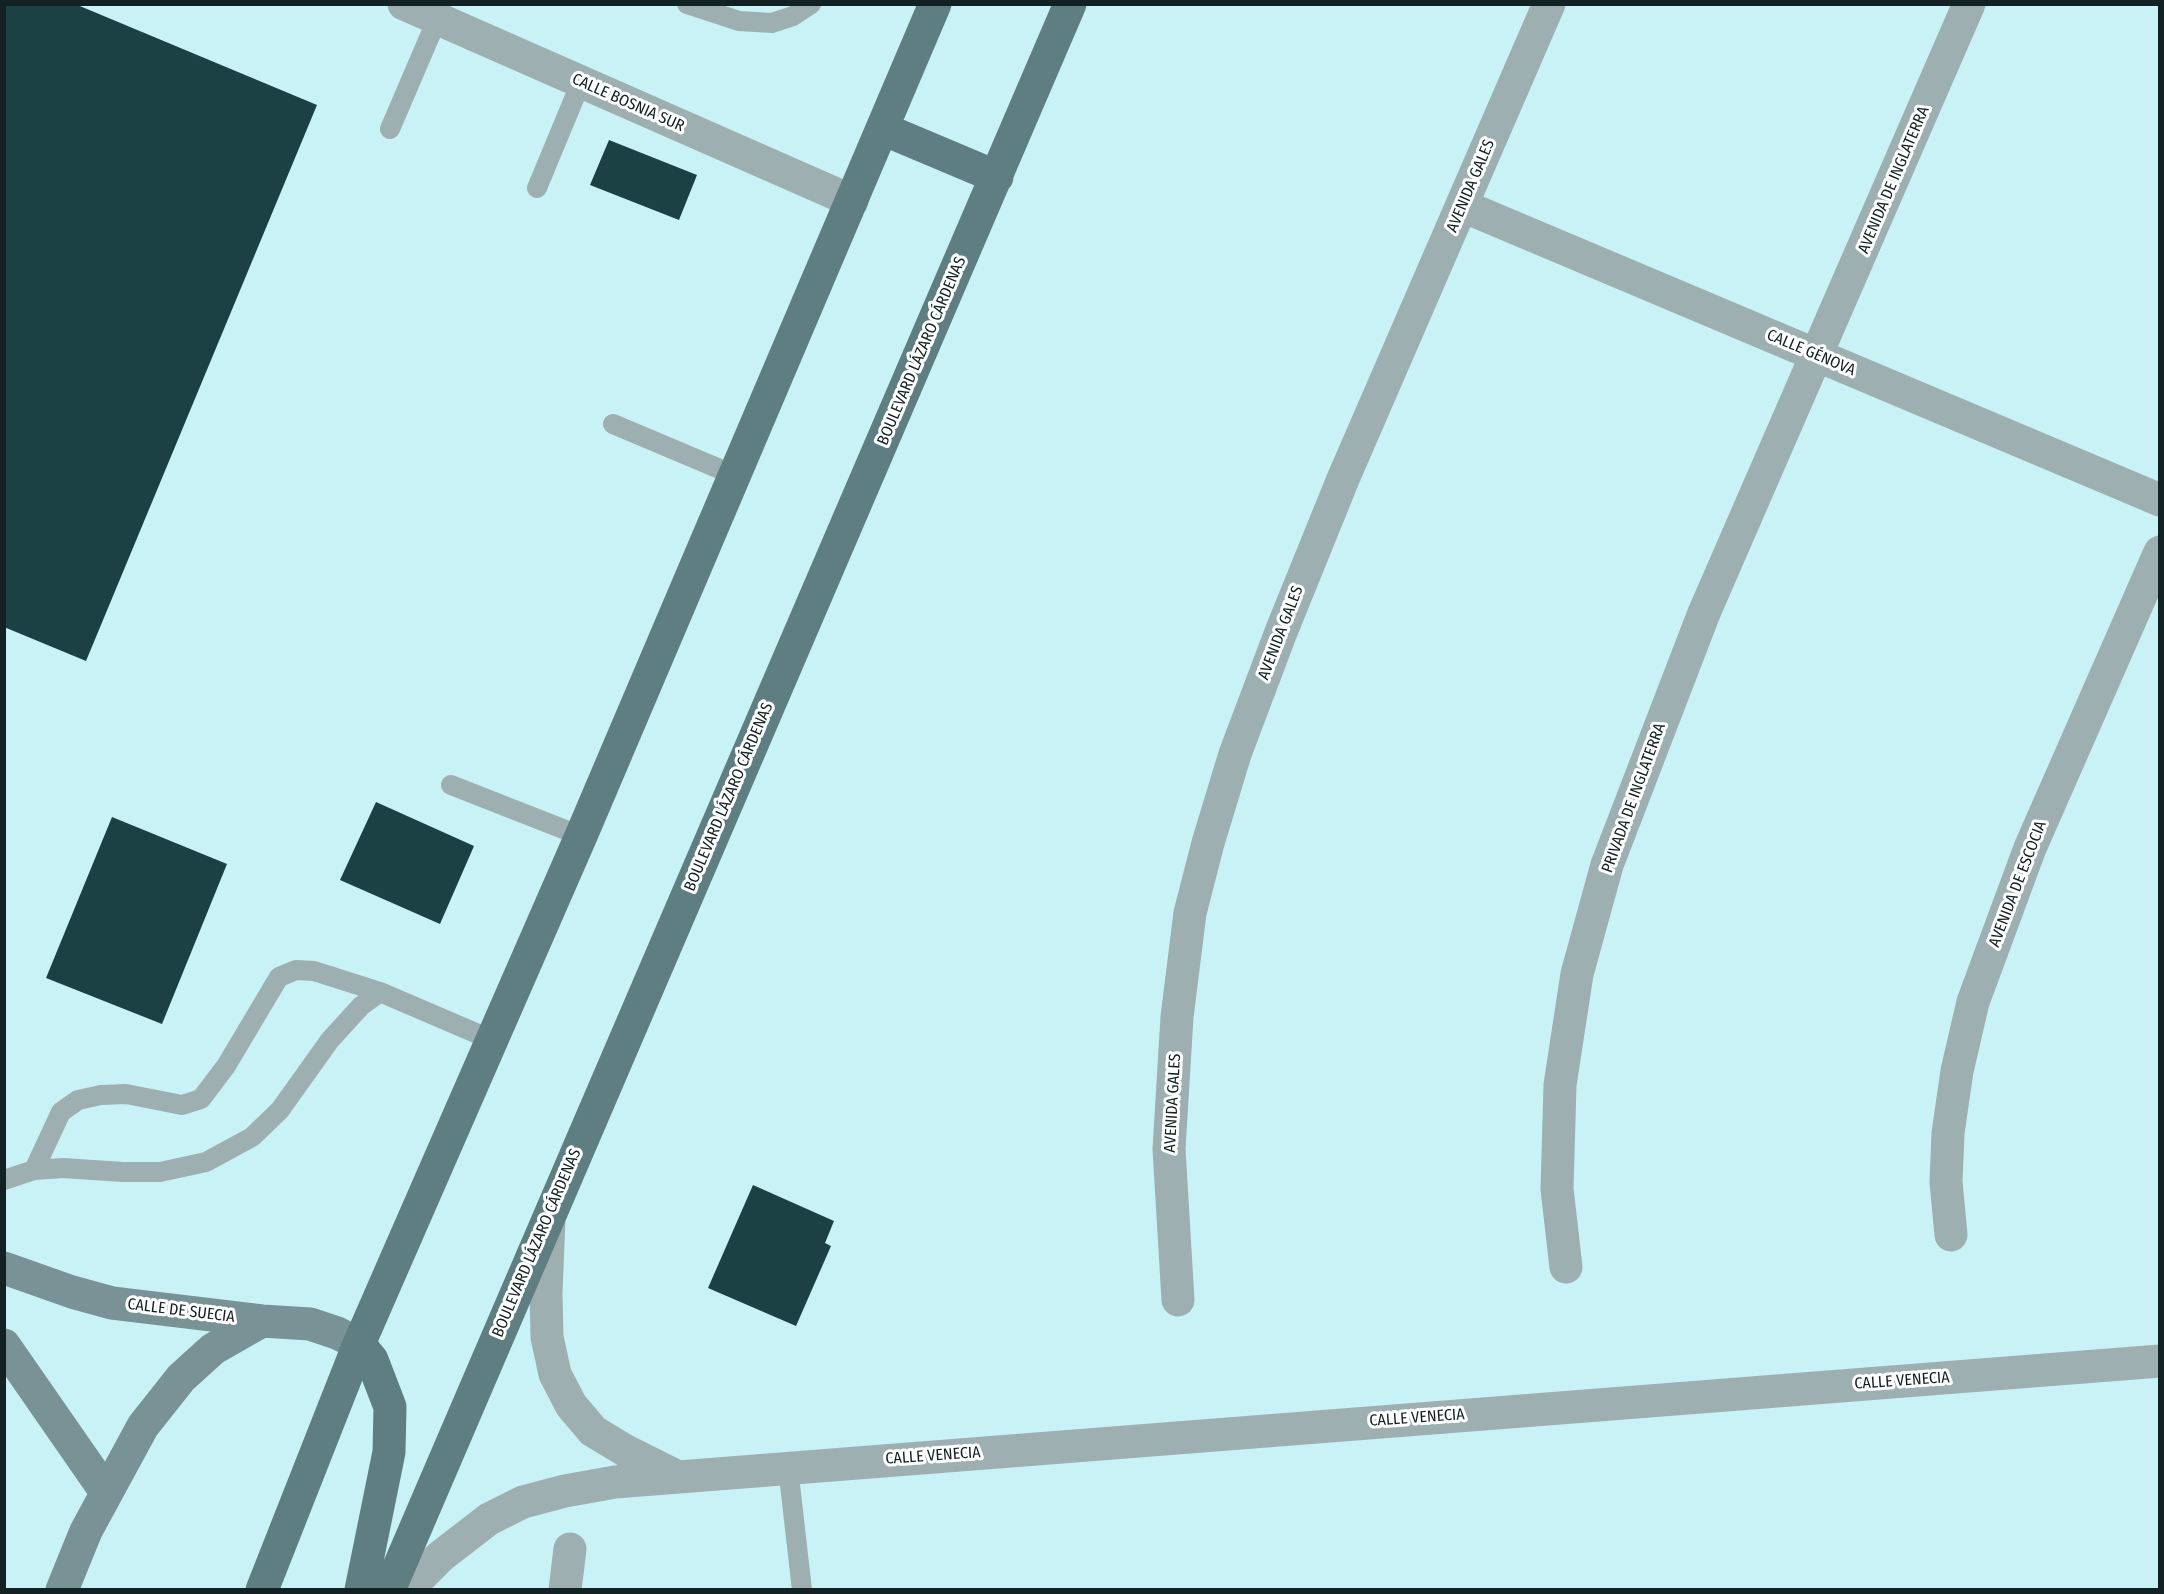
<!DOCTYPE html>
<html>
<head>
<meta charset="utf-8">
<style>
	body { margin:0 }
	#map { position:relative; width:2164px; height:1594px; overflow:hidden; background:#c9f2f6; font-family:"Fira Sans Condensed",sans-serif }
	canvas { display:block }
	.frame { position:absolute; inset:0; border:6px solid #122123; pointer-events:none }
</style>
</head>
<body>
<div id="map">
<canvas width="2164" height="1594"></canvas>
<div class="frame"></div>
</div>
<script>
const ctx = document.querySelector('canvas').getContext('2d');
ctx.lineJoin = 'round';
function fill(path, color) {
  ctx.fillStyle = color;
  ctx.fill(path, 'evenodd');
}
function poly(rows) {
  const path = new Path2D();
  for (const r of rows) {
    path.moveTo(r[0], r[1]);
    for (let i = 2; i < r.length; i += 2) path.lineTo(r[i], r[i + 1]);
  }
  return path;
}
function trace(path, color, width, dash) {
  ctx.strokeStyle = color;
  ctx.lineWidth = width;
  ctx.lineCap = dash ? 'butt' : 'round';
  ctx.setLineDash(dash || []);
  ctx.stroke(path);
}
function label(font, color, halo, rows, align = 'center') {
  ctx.font = font + ' "Fira Sans Condensed",sans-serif';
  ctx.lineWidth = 6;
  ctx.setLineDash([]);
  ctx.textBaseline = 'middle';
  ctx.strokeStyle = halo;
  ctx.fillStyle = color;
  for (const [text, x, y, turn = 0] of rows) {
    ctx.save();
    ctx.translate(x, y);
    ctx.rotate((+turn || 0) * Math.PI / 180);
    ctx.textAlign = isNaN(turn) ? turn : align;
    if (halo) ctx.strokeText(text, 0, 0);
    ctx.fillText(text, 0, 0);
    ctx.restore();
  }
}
const building = poly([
	[4,4,75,4,317,105,86,661,4,627],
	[609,140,697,175,679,220,590,185],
	[376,802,474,846,440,924,340,880],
	[112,817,227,864,162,1024,46,978],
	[753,1185,834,1221,825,1243,831,1246,796,1326,708,1288]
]);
const lane = poly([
	[687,4,739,21,772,23,793,16,811,4],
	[390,129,441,10],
	[537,188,581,82],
	[613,424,734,475],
	[451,785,581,836],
	[34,1170,61,1112,78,1100,101,1095,126,1094,182,1105,201,1099,226,1066,279,977,296,970,314,971,380,992],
	[4,1180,34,1170,63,1168,123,1172,160,1172,206,1162,252,1137,280,1110,330,1040,361,1006,380,992,492,1040],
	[788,1467,802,1590]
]);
const street = poly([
	[404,4,852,201],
	[1463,206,2160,500],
	[549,1219,546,1293,547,1337,555,1374,571,1405,593,1431,626,1451,676,1476],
	[1951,1235,1946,1182,1948,1133,1957,1071,1973,1002,2030,848,2160,552],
	[1566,1267,1557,1189,1560,1085,1577,974,1607,865,1704,613,1969,4],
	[1178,1300,1169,1149,1177,1017,1190,913,1208,843,1235,754,1281,632,1343,479,1549,4],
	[407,1590,441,1556,489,1519,523,1502,565,1491,615,1482,2160,1361],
	[565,1590,570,1549]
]);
const secondary = poly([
	[4,1268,72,1292,112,1303,262,1321,310,1324,337,1333,359,1344],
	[4,1345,106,1492],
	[62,1590,86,1531,143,1426,181,1378,213,1349,262,1321]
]);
const primary = poly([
	[883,129,997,177],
	[359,1344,372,1360,390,1407,389,1452,361,1590],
	[262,1590,359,1344,581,836,935,4],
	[389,1590,1070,4]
]);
const streetNames = [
	["CALLE BOSNIA SUR",628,103,24],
	["AVENIDA DE INGLATERRA",1894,180,-67],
	["AVENIDA GALES",1471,186,-67],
	["BOULEVARD LÁZARO CÁRDENAS",922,351,-67],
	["CALLE GÉNOVA",1811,353,23],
	["AVENIDA GALES",1281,633,-69],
	["BOULEVARD LÁZARO CÁRDENAS",729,797,-67],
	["PRIVADA DE INGLATERRA",1634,798,-70],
	["AVENIDA DE ESCOCIA",2018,884,-69],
	["AVENIDA GALES",1173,1103,-87],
	["BOULEVARD LÁZARO CÁRDENAS",537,1243,-67],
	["CALLE DE SUECIA",181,1311,7],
	["CALLE VENECIA",1902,1381,-4],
	["CALLE VENECIA",1417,1418,-4],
	["CALLE VENECIA",933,1456,-4]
];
fill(building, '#1c4145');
trace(lane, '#9eafb1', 20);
trace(street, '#9eafb1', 33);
trace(secondary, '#799295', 33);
trace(primary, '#5f7e81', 33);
label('16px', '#122123', '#fff', streetNames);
</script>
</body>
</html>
